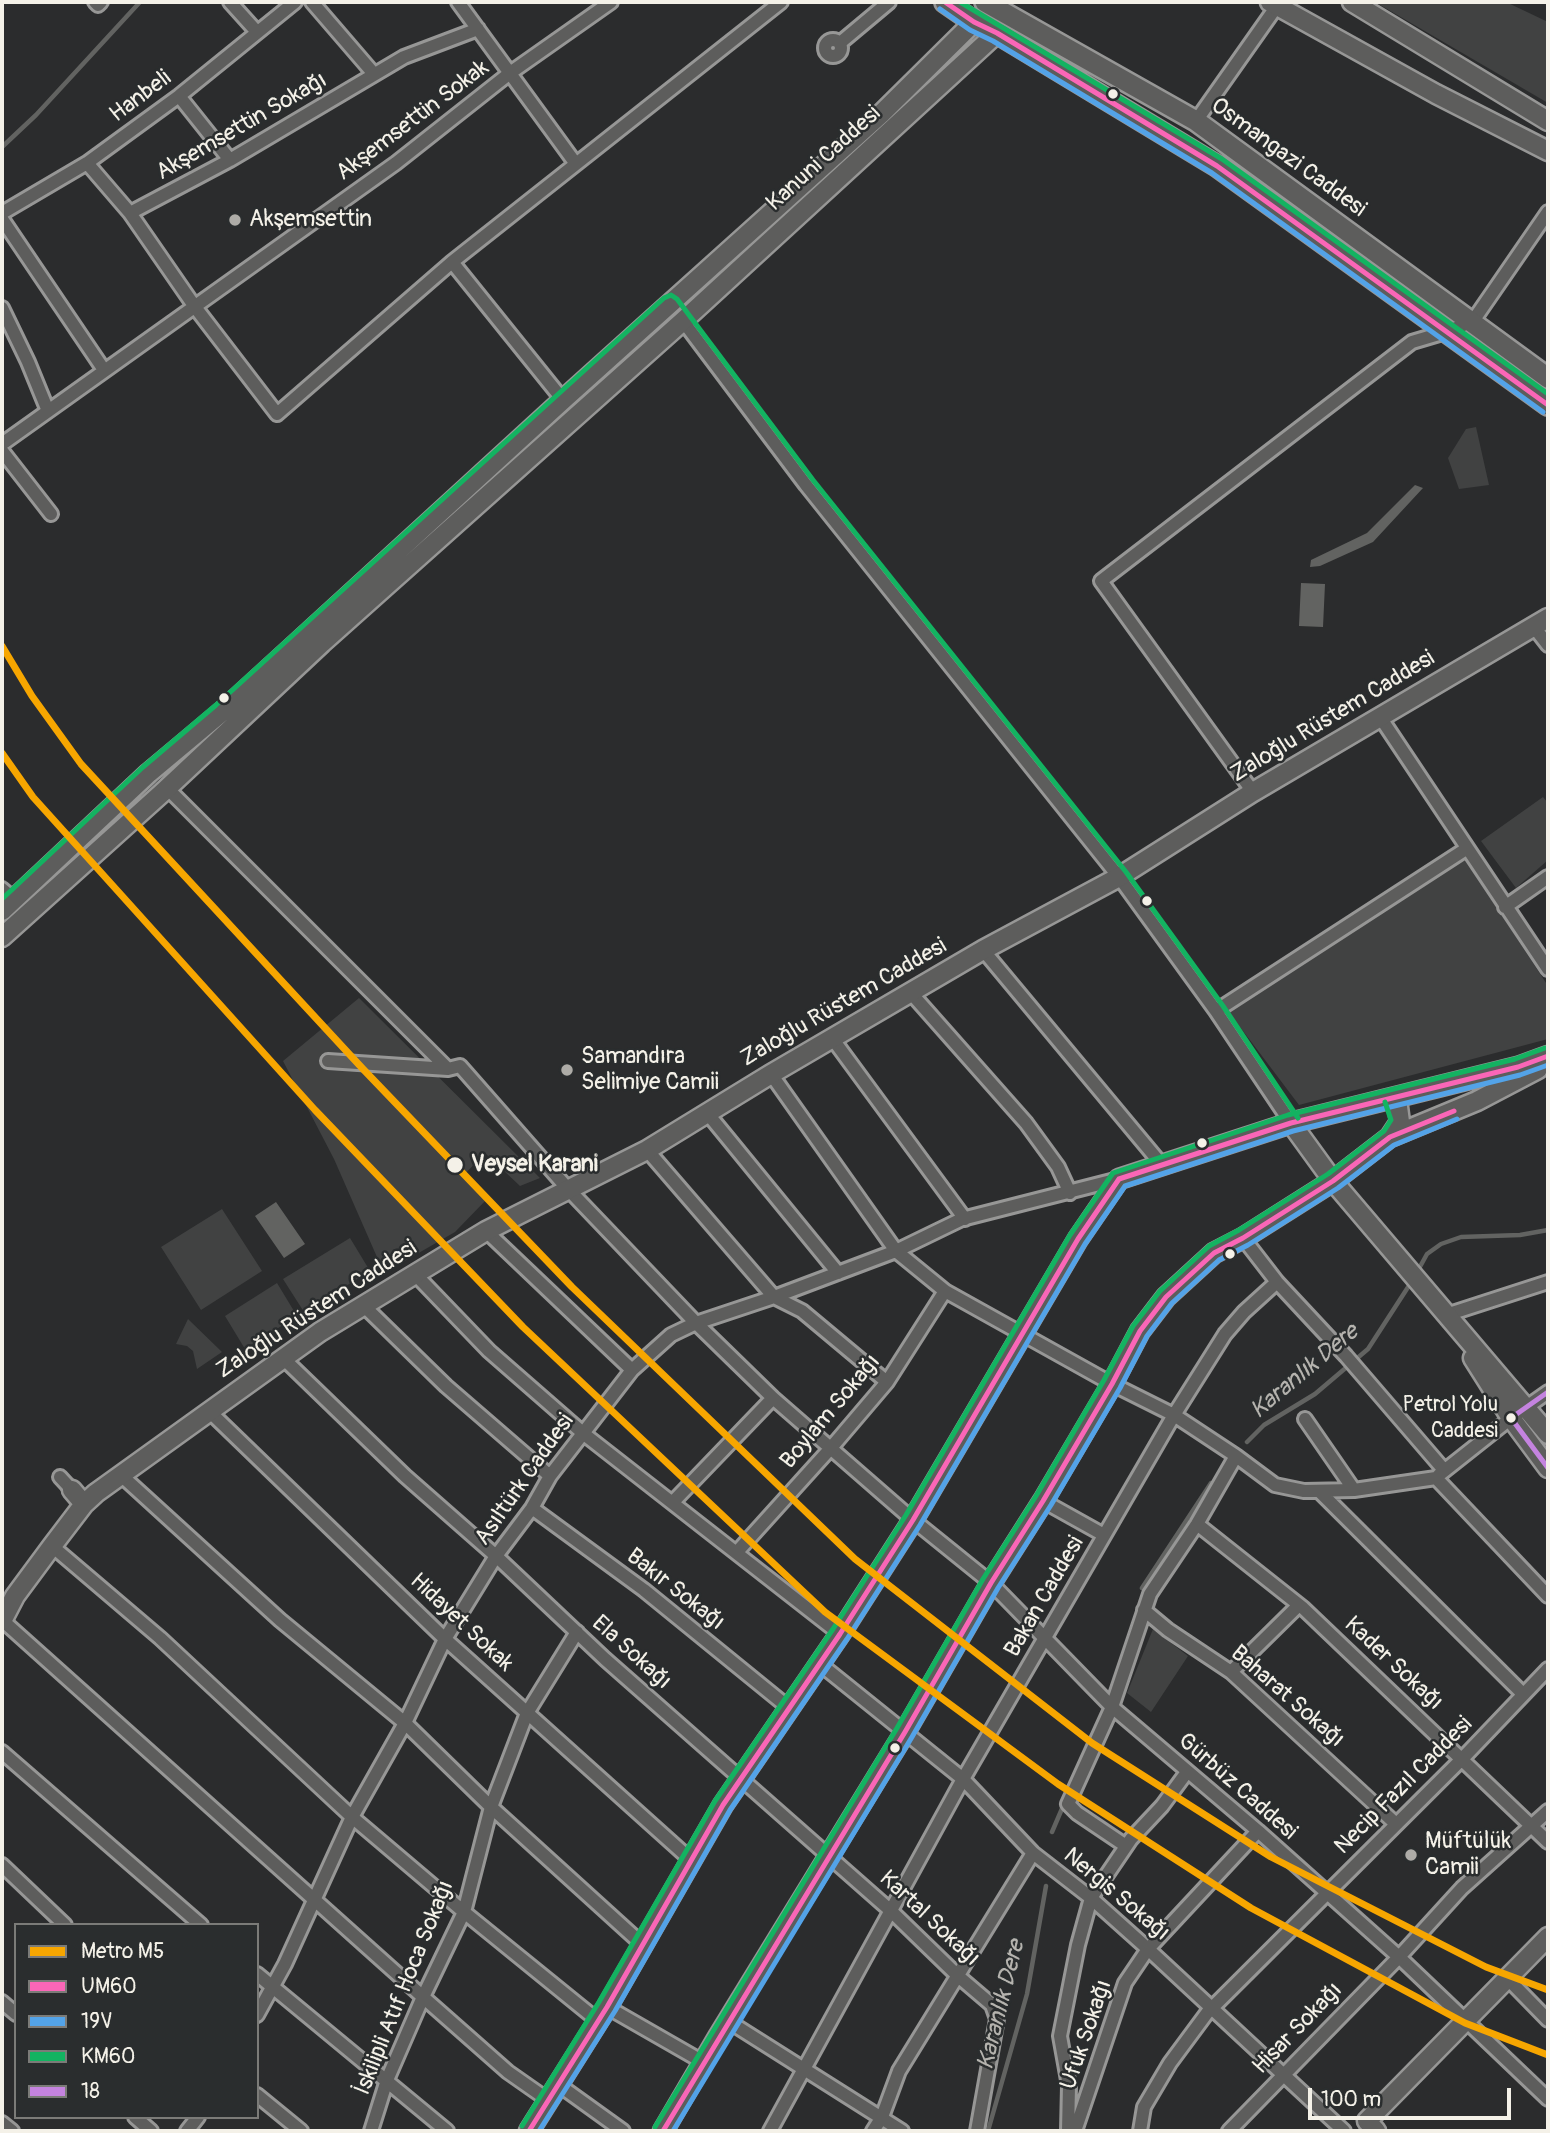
<!DOCTYPE html>
<html>
<head>
<meta charset="utf-8">
<style>
	body { margin:0 }
	#map { position:relative; width:1550px; height:2133px; overflow:hidden; background:#2b2c2d; font-family:Pangolin,sans-serif }
	canvas { display:block }
	.frame { position:absolute; inset:0; border:4px solid #f4f1e8; pointer-events:none }
	.legend { position:absolute; left:14px; top:1923px; width:245px; height:196px; box-sizing:border-box; background:#2a2d2e; border:2px solid #7b7b78; margin:0; padding:9px 12px; list-style:none; font-size:21px; color:#f4f1e8 }
	.legend li { display:flex; align-items:center; gap:14px; height:35px }
	.legend b { width:35px; border:2px solid #7b7b78 }
	.scale { position:absolute; left:1308px; top:2088px; width:203px; height:32px; box-sizing:border-box; border:4px solid #f4f1e8; border-top:0; padding-left:9px; font-size:21px; line-height:24px; white-space:nowrap; color:#f4f1e8; -webkit-text-stroke:5px #2a2d2e; paint-order:stroke }
</style>
</head>
<body>
<div id="map">
<canvas width="1550" height="2133"></canvas>
<div class="frame"></div>
<ul class="legend">
<li><b style="height:9px;background:#f7a600"></b>Metro M5</li>
<li><b style="height:9px;background:#fa66b7"></b>UM60</li>
<li><b style="height:9px;background:#53a3e8"></b>19V</li>
<li><b style="height:9px;background:#13b361"></b>KM60</li>
<li><b style="height:9px;background:#c483df"></b>18</li>
</ul>
<div class="scale">100 m</div>
</div>
<script>
const ctx = document.querySelector('canvas').getContext('2d');
ctx.lineJoin = 'round';
function fill(path, color) {
  ctx.fillStyle = color;
  ctx.fill(path, 'evenodd');
}
function poly(rows) {
  const path = new Path2D();
  for (const r of rows) {
    if (r.length === 3) {
      path.moveTo(r[0] + r[2], r[1]);
      path.arc(r[0], r[1], r[2], 0, 2 * Math.PI);
      continue;
    }
    path.moveTo(r[0], r[1]);
    for (let i = 2; i < r.length; i += 2) path.lineTo(r[i], r[i + 1]);
  }
  return path;
}
function trace(path, color, width, dash) {
  ctx.strokeStyle = color;
  ctx.lineWidth = width;
  ctx.lineCap = dash ? 'butt' : 'round';
  ctx.setLineDash(dash || []);
  ctx.stroke(path);
}
function label(font, color, halo, rows, align = 'center') {
  ctx.font = font + ' Pangolin,sans-serif';
  ctx.lineWidth = 5;
  ctx.setLineDash([]);
  ctx.textBaseline = 'middle';
  ctx.strokeStyle = halo;
  ctx.fillStyle = color;
  for (const [text, x, y, turn = 0] of rows) {
    ctx.save();
    ctx.translate(x, y);
    ctx.rotate((+turn || 0) * Math.PI / 180);
    ctx.textAlign = isNaN(turn) ? turn : align;
    if (halo) ctx.strokeText(text, 0, 0);
    ctx.fillText(text, 0, 0);
    ctx.restore();
  }
}
const green = poly([
	[1375,2,1506,2,1548,22,1548,103],
	[1476,427,1489,485,1459,489,1448,458,1466,429],
	[1543,797,1548,803,1548,860,1516,888,1481,841],
	[1465,859,1548,986,1548,1039,1299,1105,1228,1011],
	[359,998,540,1178,520,1186,485,1153,463,1176,486,1200,455,1232,384,1273,334,1159,283,1061],
	[222,1209,262,1271,201,1310,161,1247],
	[350,1238,370,1271,304,1312,283,1279],
	[277,1283,297,1316,245,1349,225,1316],
	[188,1319,222,1352,197,1369,193,1351,187,1346,176,1344],
	[1153,1629,1188,1656,1151,1712,1127,1693]
]);
const water = poly([
	[1415,485,1423,488,1373,542,1320,566,1310,567,1311,560,1367,533],
	[1301,583,1325,584,1323,627,1299,626],
	[276,1202,305,1244,284,1258,255,1216]
]);
const stream = poly([
	[2,147,36,115,140,2],
	[1416,1274,1427,1254,1441,1244,1461,1237,1520,1235,1548,1230],
	[1247,1442,1264,1425,1315,1394,1368,1349,1412,1281],
	[1142,1588,1211,1483],
	[1052,1832,1064,1804],
	[988,2131,1027,1994,1046,1886]
]);
const street = poly([
	[95,2,98,5,101,2],
	[230,2,257,32],
	[312,2,374,74],
	[458,2,576,164],
	[478,29,404,57,230,160,130,213,195,307,277,414,452,262,781,2],
	[833,48,8],
	[840,43,889,2],
	[179,96,230,160],
	[1196,121,1277,6],
	[87,163,130,213],
	[2,213,87,163,179,96,295,2],
	[2,219,104,370],
	[452,262,563,400],
	[2,308,28,362,48,411],
	[683,321,806,485,1119,877,1216,1011,1291,1123],
	[2,444,396,163,510,73,611,2],
	[2,451,51,514],
	[1534,627,1548,645],
	[1380,717,1548,969],
	[167,788,448,1069,460,1066,568,1189,696,1323,773,1398,913,1520,991,1583,1112,1707,1258,1831,1399,1957,1548,2099],
	[1253,792,1101,581,1412,342,1449,331,1473,321,1548,212],
	[2,889,15,900],
	[1505,907,1548,877],
	[983,950,1162,1165],
	[911,993,1026,1123,1058,1167,1070,1193],
	[1216,1011,1466,849],
	[832,1038,965,1219],
	[328,1061,448,1069],
	[771,1074,896,1251,945,1291,1112,1384,1174,1415,1236,1456,1275,1485,1304,1491,1354,1490,1436,1478],
	[708,1114,838,1273],
	[647,1150,774,1297,802,1311,887,1382],
	[486,1231,632,1370],
	[1243,1238,1277,1282,1346,1356,1444,1470],
	[414,1273,489,1351,584,1434,840,1634],
	[363,1305,446,1386,550,1476],
	[1446,1315,1548,1282],
	[283,1358,405,1476,496,1556,605,1659,891,1911,958,1976,992,2005,997,2019,977,2131],
	[209,1411,445,1639,691,1860],
	[1305,1419,1354,1490],
	[1439,1475,1511,1418,1548,1392],
	[122,1476,280,1620,405,1723,491,1807,643,1945],
	[60,1477,72,1490],
	[1436,1478,1548,1596],
	[1319,1491,1523,1694],
	[1043,1501,1104,1535],
	[673,1502,773,1398],
	[532,1508,644,1590,789,1708],
	[1197,1524,1303,1608,1548,1842],
	[52,1546,160,1638,352,1817,464,1912,597,2020],
	[737,1552,830,1449,887,1382,945,1291],
	[1144,1610,1168,1630,1231,1672,1396,1824],
	[2,1620,423,1997,508,2072,548,2100],
	[820,1664,963,1779,1033,1853,1091,1898,1148,1949,1344,2131],
	[1231,1672,1299,1605],
	[2,1752,201,1925],
	[1126,1846,1077,1813,1068,1804,1112,1707,1150,1594,1197,1524,1236,1456],
	[2,1865,65,1925],
	[257,1974,447,2131],
	[1507,1978,1548,2020],
	[2,2002,16,2014],
	[607,2007,703,2062],
	[257,2015,285,1964,352,1817,405,1723,445,1639,496,1556,532,1508,550,1476,632,1370,671,1335,696,1323,774,1297,896,1251,962,1219,1119,1179],
	[728,2021,902,2131],
	[559,2085,623,2131],
	[257,2095,301,2131],
	[135,2117,151,2131],
	[2,2123,12,2131],
	[187,2131,198,2117],
	[371,2131,387,2080,423,1997,464,1912,491,1807,527,1713,577,1632],
	[770,2131,963,1779,1174,1415,1225,1334,1244,1312,1277,1282],
	[873,2131,882,2117,899,2071,1033,1853],
	[1068,2131,1069,2086,1060,2036,1078,1945,1091,1898,1131,1839,1162,1806,1187,1772],
	[1075,2131,1125,1983,1148,1949,1258,1831],
	[1140,2131,1144,2107,1170,2063,1207,2013,1462,1759,1548,1669],
	[1229,2131,1399,1957,1462,1888,1548,1811]
]);
const secondary = poly([
	[1270,2,1436,94,1548,151],
	[1352,2,1548,121],
	[2,911,149,773,222,712,563,400,881,114,974,22],
	[2,937,162,793,322,643,683,321,997,33],
	[1291,1123,1333,1181,1548,1434],
	[1390,1137,1400,1122,1398,1107,1393,1098],
	[1473,1358,1511,1418,1548,1468],
	[72,1490,84,1504],
	[2,1621,15,1596,52,1546,84,1504,96,1493,320,1332,486,1231,647,1150,771,1074,983,950,1119,877,1253,792,1548,618],
	[529,2131,607,2007,723,1805,840,1634,913,1520,1078,1239,1119,1179,1291,1123,1518,1067,1548,1056],
	[663,2131,718,2037,905,1732,991,1583,1043,1501,1112,1384,1140,1331,1166,1297,1214,1253,1243,1238,1333,1181,1390,1137,1477,1101,1538,1069],
	[1376,2131,1367,2121,1548,1937]
]);
const primary = poly([
	[945,2,974,22,997,33,1217,166,1548,405],
	[985,2,1196,121,1548,378]
]);
const bus1 = poly([
	[945,2,974,22,997,33,1217,166,1548,405],
	[529,2131,607,2007,723,1805,840,1634,913,1520,1078,1239,1119,1179,1291,1123,1518,1067,1548,1056],
	[663,2131,905,1732,991,1583,1043,1501,1112,1384,1140,1331,1166,1297,1214,1253,1243,1238,1333,1181,1390,1137,1454,1111]
]);
const bus2 = poly([
	[940,9,970,30,993,41,1212,173,1543,412],
	[539,2131,615,2011,730,1810,847,1639,920,1525,1085,1244,1125,1186,1293,1131,1520,1075,1548,1065],
	[673,2131,912,1737,998,1588,1051,1505,1120,1388,1147,1336,1172,1303,1219,1260,1248,1245,1338,1188,1394,1145,1457,1119]
]);
const bus3 = poly([
	[960,2,1222,159,1548,394],
	[2,899,143,767,216,705,664,298,671,295,677,299,813,480,1126,872,1223,1006,1298,1118],
	[522,2126,599,2002,715,1801,833,1629,906,1515,1070,1235,1113,1173,1288,1115,1515,1059,1545,1048],
	[655,2127,897,1728,983,1579,1036,1496,1104,1380,1133,1326,1160,1291,1209,1246,1239,1230,1328,1174,1384,1131,1391,1120,1385,1102]
]);
const bus4 = poly([
	[1548,1392,1511,1418,1548,1468]
]);
const metro1 = poly([
	[2,646,32,696,81,764,363,1069,572,1287,855,1559,1092,1743,1271,1857,1486,1967,1548,1990],
	[2,753,33,797,315,1110,523,1327,825,1612,1058,1784,1251,1908,1465,2023,1548,2055]
]);
const markers = [
	[1113,94,6,"#f4f1e8"],
	[235,220,7,"#aeaca7"],
	[224,698,6,"#f4f1e8"],
	[1147,901,6,"#f4f1e8"],
	[567,1070,7,"#aeaca7"],
	[1202,1143,6,"#f4f1e8"],
	[455,1165,9,"#f4f1e8"],
	[1230,1254,6,"#f4f1e8"],
	[1511,1418,6,"#f4f1e8"],
	[895,1748,6,"#f4f1e8"],
	[1411,1855,7,"#aeaca7"]
];
const busNames = [
	["Petrol Yolu",1498,1406],
	["Caddesi",1498,1432]
];
const streetNames = [
	["Hanbeli",141,97,-37],
	["Akşemsettin Sokak",413,121,-37],
	["Akşemsettin Sokağı",242,127,-30],
	["Osmangazi Caddesi",1288,158,36],
	["Kanuni Caddesi",824,159,-42],
	["Zaloğlu Rüstem Caddesi",1333,717,-31],
	["Zaloğlu Rüstem Caddesi",844,1003,-30],
	["Zaloğlu Rüstem Caddesi",317,1310,-33],
	["Boylam Sokağı",831,1412,-50],
	["Asıltürk Caddesi",525,1480,-55],
	["Bakır Sokağı",675,1590,38],
	["Bakan Caddesi",1045,1597,-60],
	["Hidayet Sokak",461,1623,43],
	["Ela Sokağı",631,1653,42],
	["Kader Sokağı",1393,1664,43],
	["Baharat Sokağı",1287,1697,41],
	["Necip Fazıl Caddesi",1404,1786,-45],
	["Gürbüz Caddesi",1237,1787,41],
	["Nergis Sokağı",1116,1895,40],
	["Kartal Sokağı",929,1919,43],
	["İskilipli Atıf Hoca Sokağı",405,1988,-68],
	["Hisar Sokağı",1298,2029,-46],
	["Ufuk Sokağı",1087,2035,-71]
];
const poiNames = [
	["Akşemsettin",249,220],
	["Samandıra",581,1057],
	["Selimiye Camii",581,1083],
	["Müftülük",1425,1842],
	["Camii",1425,1868]
];
const stopNames = [
	["Veysel Karani",471,1165]
];
const waterNames = [
	["Karanlık Dere",1305,1372,-40],
	["Karanlık Dere",1002,2005,-76]
];
fill(green, '#414242');
fill(water, '#626361');
trace(stream, '#626361', 4.5);
trace(street, '#979796', 18);
trace(secondary, '#979796', 23);
trace(primary, '#979796', 24);
trace(street, '#5d5d5c', 12);
trace(secondary, '#5d5d5c', 18);
trace(primary, '#5d5d5c', 19);
trace(bus1, '#fa66b7', 5);
trace(bus2, '#53a3e8', 5);
trace(bus3, '#13b361', 5);
trace(bus4, '#c483df', 5);
trace(metro1, '#f7a600', 7);
for (const [x, y, r, color] of markers) {
  const dot = new Path2D();
  dot.arc(x, y, r, 0, 2 * Math.PI);
  ctx.fillStyle = color;
  ctx.fill(dot);
  trace(dot, '#2a2d2e', 2.5);
}
label('21px', '#f4f1e8', '#2a2d2e', busNames, 'right');
label('23px', '#f4f1e8', '#2a2d2e', streetNames);
label('23px', '#f4f1e8', '#2a2d2e', poiNames, 'left');
label('bold 23px', '#f4f1e8', '#2a2d2e', stopNames, 'left');
label('italic 24px', '#b5b3ae', '#2a2d2e', waterNames);
</script>
</body>
</html>
